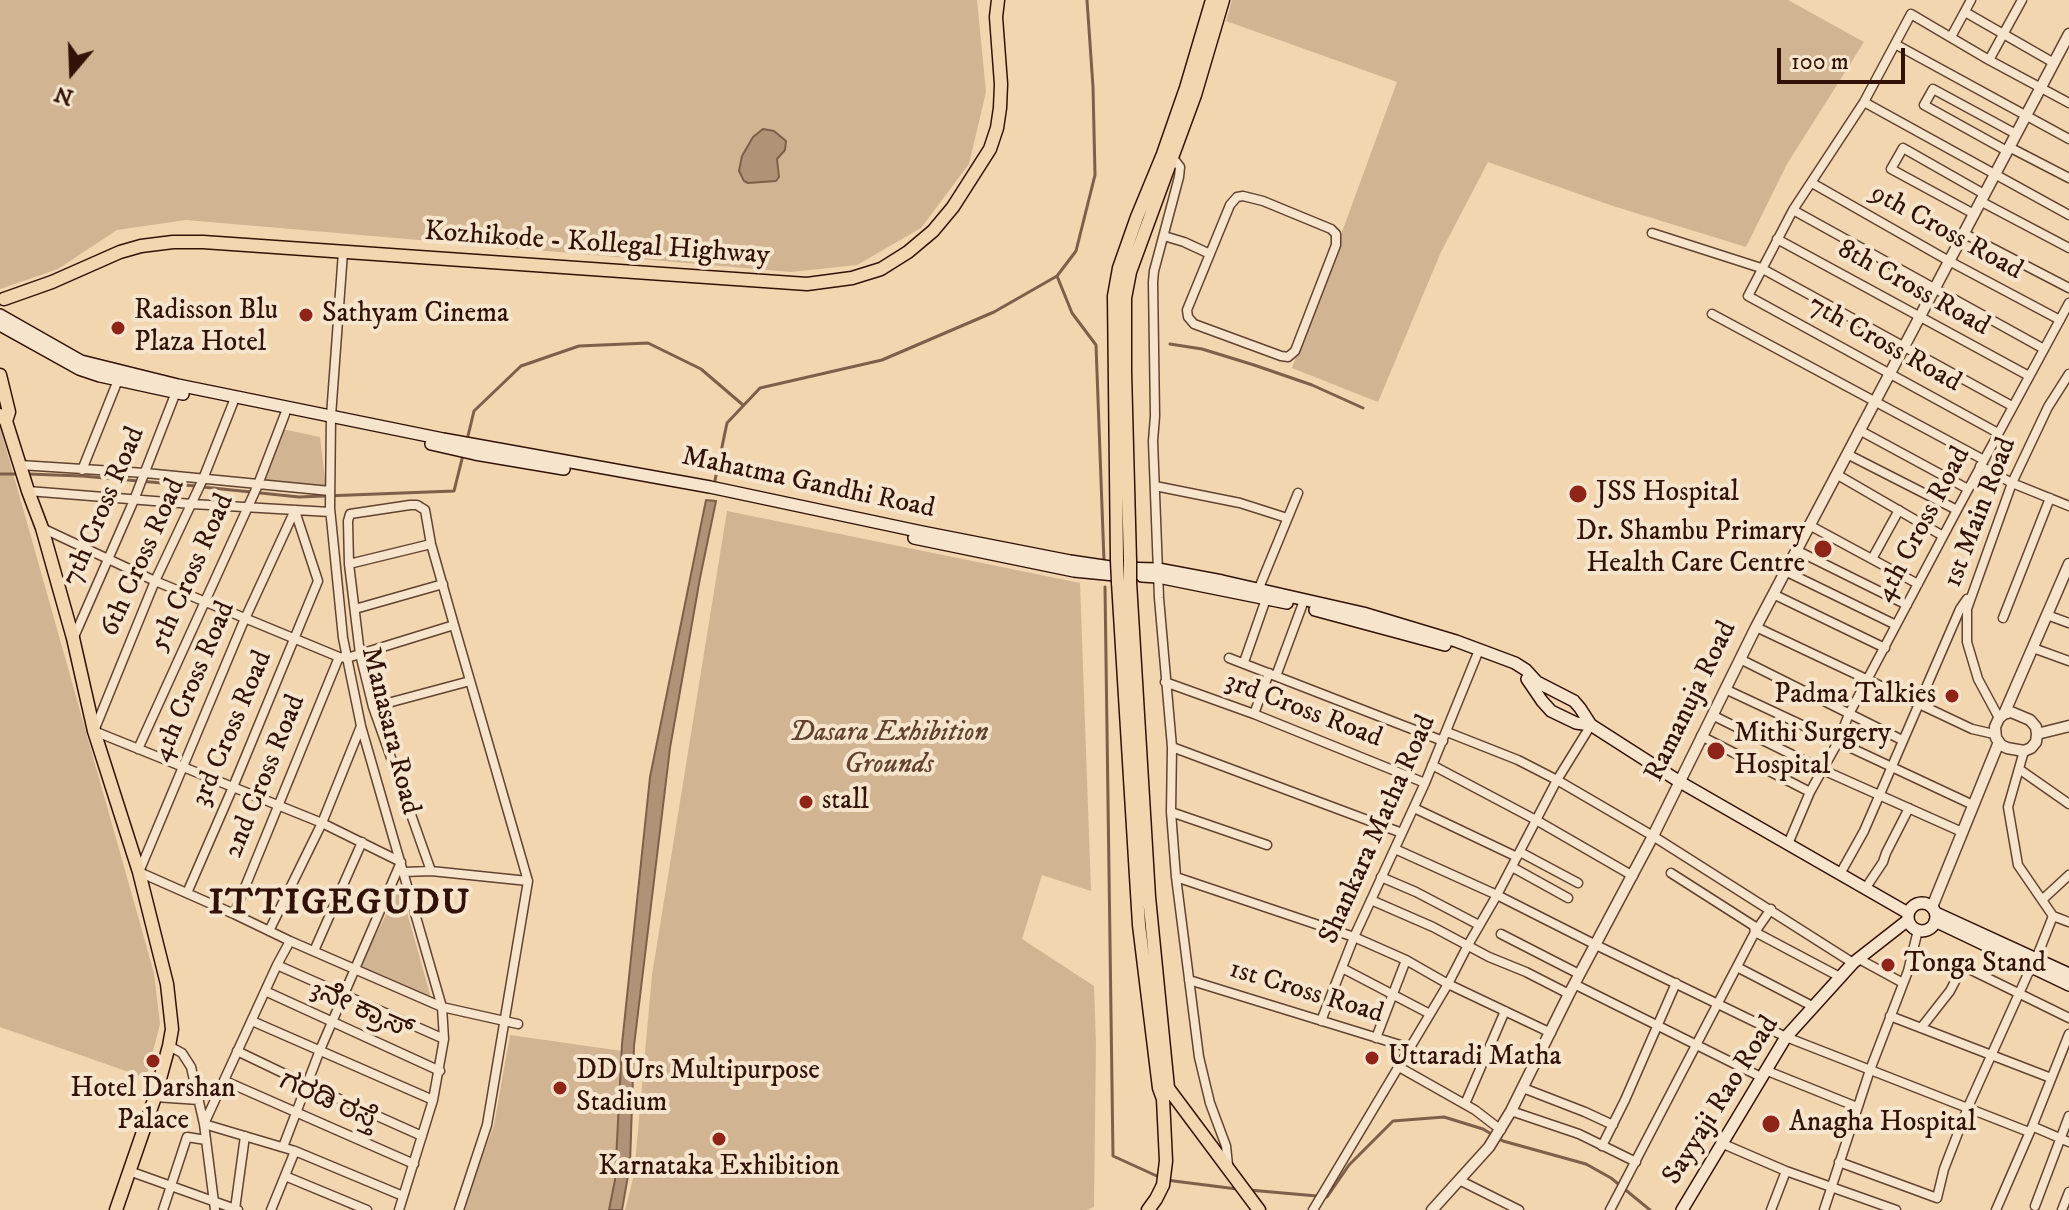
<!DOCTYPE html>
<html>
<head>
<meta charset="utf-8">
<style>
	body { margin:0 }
	#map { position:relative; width:2069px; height:1210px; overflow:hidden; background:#f1d6b0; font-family:"IM FELL DW Pica",serif }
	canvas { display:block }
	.north { position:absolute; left:32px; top:32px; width:80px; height:80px; -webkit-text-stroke:6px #f6e4cc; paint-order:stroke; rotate:199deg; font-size:22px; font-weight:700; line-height:32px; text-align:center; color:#321206 }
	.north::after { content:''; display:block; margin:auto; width:28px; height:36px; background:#321206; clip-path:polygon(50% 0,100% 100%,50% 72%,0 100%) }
	.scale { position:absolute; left:1777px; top:48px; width:128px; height:36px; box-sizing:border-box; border:4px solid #321206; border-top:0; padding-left:10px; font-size:24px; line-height:28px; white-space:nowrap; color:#321206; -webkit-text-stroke:6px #f6e4cc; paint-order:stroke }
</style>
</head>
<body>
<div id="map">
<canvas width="2069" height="1210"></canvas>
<div class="north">N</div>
<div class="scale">100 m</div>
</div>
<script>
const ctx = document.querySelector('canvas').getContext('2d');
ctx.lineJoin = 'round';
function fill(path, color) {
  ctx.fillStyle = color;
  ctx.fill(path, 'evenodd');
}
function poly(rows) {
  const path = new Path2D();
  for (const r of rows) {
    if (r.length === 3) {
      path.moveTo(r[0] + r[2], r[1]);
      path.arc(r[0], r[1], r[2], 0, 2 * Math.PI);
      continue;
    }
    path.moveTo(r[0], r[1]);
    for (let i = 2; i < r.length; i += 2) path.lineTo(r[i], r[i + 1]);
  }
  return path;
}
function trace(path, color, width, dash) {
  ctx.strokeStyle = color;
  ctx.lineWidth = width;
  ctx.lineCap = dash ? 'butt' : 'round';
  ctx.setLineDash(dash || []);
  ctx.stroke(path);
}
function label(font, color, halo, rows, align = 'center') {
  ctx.font = font + ' "IM FELL DW Pica","Noto Sans Kannada",serif';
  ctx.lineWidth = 8;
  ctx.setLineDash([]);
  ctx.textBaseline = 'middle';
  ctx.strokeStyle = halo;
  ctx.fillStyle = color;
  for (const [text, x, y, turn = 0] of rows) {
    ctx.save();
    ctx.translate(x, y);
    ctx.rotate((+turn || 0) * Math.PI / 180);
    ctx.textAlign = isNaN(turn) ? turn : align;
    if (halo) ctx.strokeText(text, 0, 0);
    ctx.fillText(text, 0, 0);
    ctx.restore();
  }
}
const green = poly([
	[0,0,977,0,986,92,969,164,921,228,857,265,791,272,186,220,117,230,58,269,0,289],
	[1232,0,1788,0,1864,42,1787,164,1746,247,1613,206,1488,162,1441,252,1378,402,1292,368,1397,82,1226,21],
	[0,427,154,973,160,1024,146,1078,0,1027],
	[282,429,320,437,326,488,261,482],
	[727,511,1080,583,1091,891,1042,875,1022,939,1094,986,1096,1044,1094,1207,1087,1210,625,1210,634,1175,652,975],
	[400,887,431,998,359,968],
	[510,1035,622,1051,615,1180,609,1210,462,1210,494,1125]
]);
const water = poly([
	[763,129,774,131,786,141,785,150,777,159,779,177,776,181,748,183,744,181,739,171,742,156,753,137,763,129],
	[706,500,716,501,700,578,670,748,634,1046,630,1164,622,1210,609,1210,615,1180,622,1044,650,777,706,500]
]);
const stream = poly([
	[1057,276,1072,313,1096,345,1104,561],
	[1170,344,1202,349,1254,365,1312,385,1363,408],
	[467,440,474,411,521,366,579,346,648,343,701,369,743,405],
	[0,474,20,474],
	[28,474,82,476,196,486],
	[714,485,727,423,760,388,882,360,994,312,1057,276,1076,251,1095,175,1093,87,1087,0],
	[203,487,299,497,454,491,463,455],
	[1105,587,1113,1156,1159,1177],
	[1166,1180,1237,1189],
	[1249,1190,1317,1196],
	[1325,1197,1327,1197,1349,1165,1393,1121,1444,1117,1483,1129,1503,1141,1586,1164,1611,1178,1650,1210]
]);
const minor = poly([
	[1965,12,2054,63],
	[1951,37,1971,0],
	[1895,44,2069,139],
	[1989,60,2022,0],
	[1864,102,2069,215],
	[2009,147,2069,178],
	[2007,151,1924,105,1933,89,2016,134],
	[1173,158,1180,167,1179,177,1154,271,1153,282,1155,416,1153,441,1159,598,1172,747,1171,812,1176,877,1199,1057,1210,1103,1226,1146,1228,1165],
	[1812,183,1949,261,2060,320],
	[1243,196,1263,201,1331,229,1336,234,1336,245,1295,351,1288,357,1281,356,1194,324,1188,317,1187,310,1230,205,1237,197,1243,196],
	[1980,201,2069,248],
	[1793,210,2044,349],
	[1974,214,1891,169,1903,148,1984,194],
	[1652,233,1761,268,2012,406],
	[1963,233,2069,288],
	[1164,236,1184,242,1210,254],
	[1777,239,2029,376],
	[343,252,331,416,330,508,343,638,361,726,442,1007,444,1039,433,1100,399,1210],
	[1712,314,1984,460],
	[233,403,203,479,155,581,94,731,322,823,401,862,320,1050,283,1147],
	[1859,430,1968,489],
	[1998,433,1748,296,1793,210,1864,102,1911,14,1989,60,2069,103],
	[1847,454,1957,510],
	[20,465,145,473,330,491],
	[1980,466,2012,483,2069,506],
	[82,470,118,380],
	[1836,474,1943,536],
	[1155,486,1240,503,1287,518],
	[28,491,192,504,330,512],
	[295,510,243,623,139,872,234,914,290,941,442,1007,518,1024],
	[1809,525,1918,584],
	[42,528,155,581,339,657,347,658,454,625],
	[1796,550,1907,605],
	[1872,559,1899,510],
	[349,564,431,544],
	[1785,571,1896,625],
	[1259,588,1298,493],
	[1773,594,1885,648],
	[355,609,443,584],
	[2047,615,2069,623],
	[2003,618,2050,498],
	[1756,627,1972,729,1994,734],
	[74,637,134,500,176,392],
	[2033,648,2069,661],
	[1229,658,1443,741],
	[1740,659,1902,740],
	[1244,662,1266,599],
	[1276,676,1302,606],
	[1165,682,1254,714,1425,783],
	[1725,689,1973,805],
	[373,707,470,681],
	[1254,714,1269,673],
	[1712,715,1823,770,1962,832],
	[1999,718,1978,679,1967,642,1967,609,2012,483,2048,407,2069,374],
	[1447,732,1518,760,1557,780,1653,836,1853,963],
	[1701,736,1810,792],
	[1172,747,1402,833],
	[138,749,257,487,285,414],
	[2024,751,2008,807,2018,865,2053,916,2069,922],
	[1432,765,1536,820,1633,876],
	[2019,769,2069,804],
	[1414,808,1517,857],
	[1171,812,1267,845],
	[1788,844,1810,792,1838,742,1849,714,1957,510,2069,303],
	[1395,849,1497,895,1596,945,1786,1037,2029,1132],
	[1520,852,1578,883],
	[1512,867,1568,898],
	[431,871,373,707,360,654,349,564,348,521,350,514,410,505,417,505,425,510,431,544,454,625,528,881,487,1125,459,1210],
	[404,872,431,871,528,881],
	[1671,873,1754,926,1755,932,1840,977],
	[1840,874,1864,831,1960,609,1967,599],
	[1176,877,1354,937,1406,960,1448,984,1551,1033],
	[1381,877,1416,892,1479,925],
	[1865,889,1883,862,1886,853,1909,808],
	[187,893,233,787,318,581,295,511],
	[1371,900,1433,927,1489,957,1526,972,1569,994],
	[2042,900,2069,875],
	[234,914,339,657],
	[269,931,322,823,361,726],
	[1501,934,1579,974],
	[290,941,277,965,204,1124,295,1151,403,1196],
	[314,951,362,842],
	[1859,959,1903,983],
	[2036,959,2053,916],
	[277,965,444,1039],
	[1737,967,1814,1007],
	[1342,968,1430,1014],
	[1189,980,1410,1048],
	[1574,984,1761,1077],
	[265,991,440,1071],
	[1890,1016,2051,1078],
	[252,1021,433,1100],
	[1321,1021,1354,937,1425,783,1479,650],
	[1921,1028,1950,991,1963,966,2069,1018],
	[1376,1038,1406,960],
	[169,1046,182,1053,191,1067,204,1124,215,1210],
	[237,1051,308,1085,422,1136],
	[1399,1067,1475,1110,1501,1130],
	[1765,1070,1857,1107],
	[225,1081,414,1164],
	[1523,1088,1585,1112,1613,1125],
	[155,1097,199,1100],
	[1465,1104,1505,1011],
	[1511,1111,1579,1134,1636,1162],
	[2034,1127,2069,1142],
	[1721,1143,1786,1171,1896,1210],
	[1602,1146,1625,1100,1676,983],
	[1839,1162,1937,1198,1944,1169,1968,1107,2031,967],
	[129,1171,238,1210],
	[285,1176,367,1210],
	[1459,1180,1519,1210],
	[2035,1206,2069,1116],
	[235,1209,245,1136],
	[163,1210,187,1137,206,1140],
	[271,1210,295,1151],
	[1313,1210,1448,984,1468,945,1497,895,1557,780,1591,725],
	[1610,1210,1755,932,1771,909],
	[1771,1210,1786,1171],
	[1824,1210,1870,1070,1908,971,1918,930],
	[1996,1210,2032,1127,2069,1034],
	[2062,1210,2069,1192]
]);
const tertiary = poly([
	[2011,712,2030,720,2036,727,2037,734,2036,742,2031,748,2024,751,2007,748,2001,745,1996,738,1995,727,1999,718,2004,714,2011,712],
	[2004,714,2069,564],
	[2037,734,2069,726],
	[1932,907,1999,742],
	[1432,1210,1489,1147,1511,1111,1569,994,1653,836,1756,627,2069,34]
]);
const secondary = poly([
	[0,315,81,361,178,385,443,439,710,487,922,532,1070,561,1117,568,1158,569,1222,581,1363,613,1456,641,1515,663,1526,670,1537,682,1574,701,1580,708,1591,725,1680,782,1908,913],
	[0,325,79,369,100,376,183,394],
	[431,444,475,454,564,469],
	[914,538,1074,571,1125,576],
	[1142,576,1158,577,1287,603],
	[1315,610,1445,645],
	[1527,679,1542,701,1551,711,1576,723,1591,725],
	[1922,917,14],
	[1936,913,2069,974],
	[1935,921,2069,985],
	[1682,1210,1786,1037,1853,963,1908,920]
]);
const primary = poly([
	[4,299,52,282,120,252,141,246,173,242,203,242,807,284,852,278,881,269,908,252,933,231,953,207,990,149,997,128,1000,108,1001,84,996,17,998,0],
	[0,375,9,412,6,421],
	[0,415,6,421,28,491,42,528,73,638,94,731,139,872,167,984,172,1029,169,1046,155,1097,116,1210],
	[1117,560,1114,296,1119,268,1137,217,1163,154,1186,88,1212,0],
	[1130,561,1125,372,1125,298,1130,272,1195,95,1223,0],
	[1118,582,1139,925,1159,1088,1163,1099,1166,1161,1163,1185,1156,1199,1148,1210],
	[1130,582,1149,897,1168,1088,1163,1099],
	[1164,1088,1168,1088,1259,1210]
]);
const primaryBridge = poly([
	[1117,560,1118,582],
	[1130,561,1130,582]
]);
const markers = [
	[306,315,8,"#8f2418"],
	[118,328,8,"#8f2418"],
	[1578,494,10,"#8f2418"],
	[1823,549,10,"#8f2418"],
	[1952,696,8,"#8f2418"],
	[1716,751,10,"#8f2418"],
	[806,802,8,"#8f2418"],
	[1888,965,8,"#8f2418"],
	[1372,1058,8,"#8f2418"],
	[153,1061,8,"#8f2418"],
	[560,1088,8,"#8f2418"],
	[1771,1124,10,"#8f2418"],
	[719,1139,8,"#8f2418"]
];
const streetNames = [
	["9th Cross Road",1946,233,29],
	["Kozhikode - Kollegal Highway",597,245,4],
	["8th Cross Road",1913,289,29],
	["7th Cross Road",1884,345,29],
	["Mahatma Gandhi Road",808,484,12],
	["7th Cross Road",105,507,-67],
	["1st Main Road",1981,513,-69],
	["4th Cross Road",1924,525,-62],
	["6th Cross Road",144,558,-66],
	["5th Cross Road",193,573,-66],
	["4th Cross Road",195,682,-67],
	["Ramanuja Road",1692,702,-64],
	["3rd Cross Road",1303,711,21],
	["3rd Cross Road",233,729,-67],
	["Manasara Road",389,731,76],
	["2nd Cross Road",266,777,-68],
	["Shankara Matha Road",1379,830,-66],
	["1st Cross Road",1306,993,17],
	["3ನೆೇ ಕ್ರಾಸ್",361,1011,24],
	["Sayyaji Rao Road",1722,1101,-58],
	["ಗರಡಿ ರಸ್ತೆ",328,1102,24]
];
const poiNames = [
	["Radisson Blu",134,312],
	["Plaza Hotel",134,344],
	["Sathyam Cinema",322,315],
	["JSS Hospital",1596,494],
	["Dr. Shambu Primary",1805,533,"right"],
	["Health Care Centre",1805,565,"right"],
	["Padma Talkies",1936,696,"right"],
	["Mithi Surgery",1734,735],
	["Hospital",1734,767],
	["stall",822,802],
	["Tonga Stand",1904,965],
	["Uttaradi Matha",1388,1058],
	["DD Urs Multipurpose",576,1072],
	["Stadium",576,1104],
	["Hotel Darshan",153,1090,"center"],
	["Palace",153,1122,"center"],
	["Anagha Hospital",1789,1124],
	["Karnataka Exhibition",719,1168,"center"]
];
const parkNames = [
	["Dasara Exhibition",889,734],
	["Grounds",889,766]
];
const districtNames = [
	["ITTIGEGUDU",340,906]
];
fill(green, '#d1b593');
fill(water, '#b09376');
trace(water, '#7e5f49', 2);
trace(stream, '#7e5f49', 3);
trace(minor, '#624330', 11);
trace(tertiary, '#624330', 13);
trace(secondary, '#321206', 14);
trace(primary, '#321206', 15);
trace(minor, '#f6e4cc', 8);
trace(tertiary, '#f6e4cc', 10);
trace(secondary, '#f6e4cc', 11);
trace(primary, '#f1d6b0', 12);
trace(primaryBridge, '#321206', 15, []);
trace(primaryBridge, '#f1d6b0', 12);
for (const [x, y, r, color] of markers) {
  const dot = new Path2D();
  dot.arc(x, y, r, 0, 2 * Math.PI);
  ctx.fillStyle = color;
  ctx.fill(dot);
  trace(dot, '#f6e4cc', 3);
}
label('28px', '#321206', '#f6e4cc', streetNames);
label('28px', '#321206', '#f6e4cc', poiNames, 'left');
label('italic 28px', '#624330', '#f6e4cc', parkNames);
ctx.letterSpacing = '2px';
label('bold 36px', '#321206', '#f6e4cc', districtNames);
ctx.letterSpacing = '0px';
</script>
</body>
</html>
